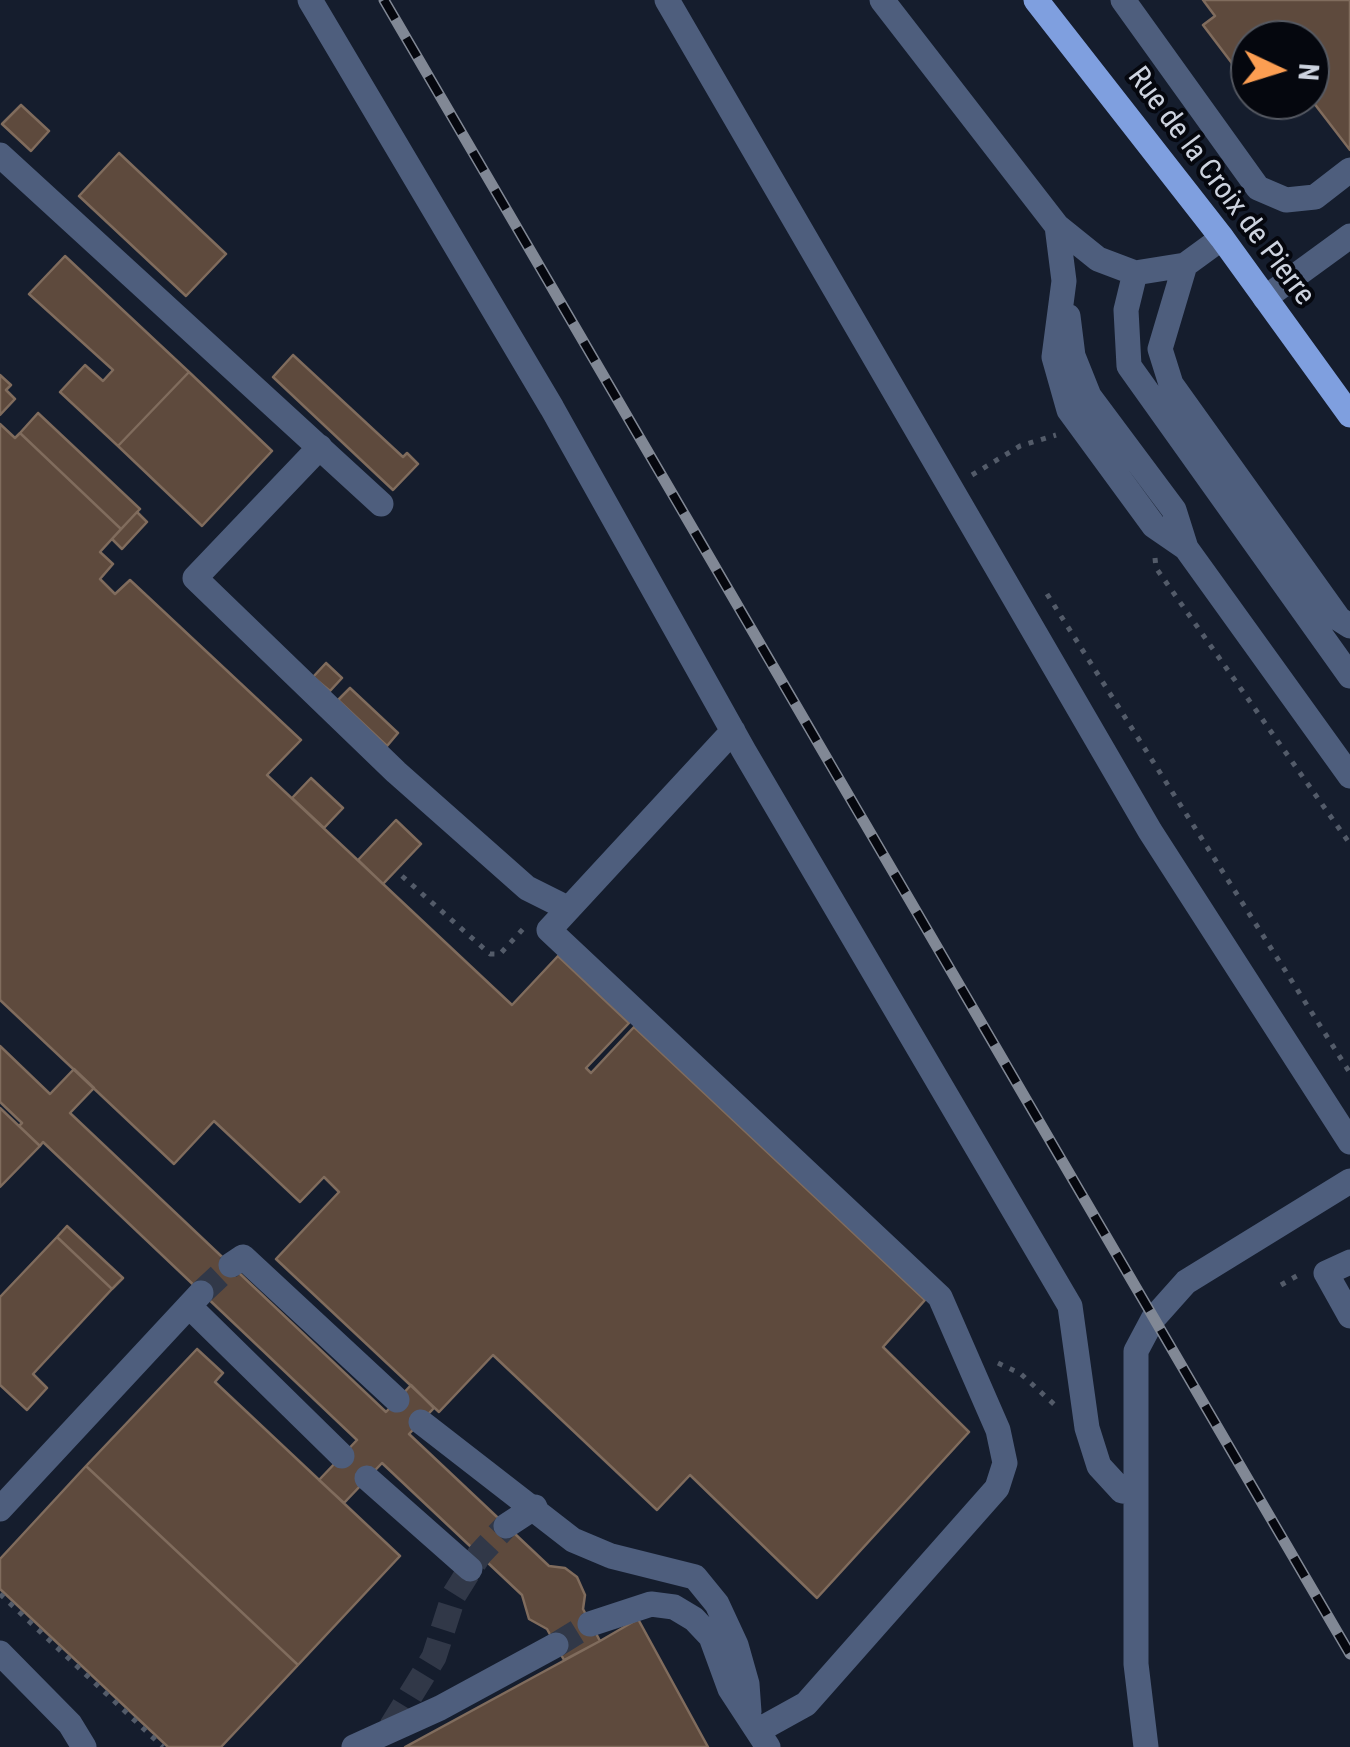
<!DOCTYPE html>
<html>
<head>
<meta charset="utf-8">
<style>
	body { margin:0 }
	#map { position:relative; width:1350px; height:1747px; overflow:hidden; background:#151d2d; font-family:"Roboto Condensed",sans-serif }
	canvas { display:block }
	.north { position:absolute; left:1230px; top:20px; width:100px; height:100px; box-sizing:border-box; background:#05070e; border:2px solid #555962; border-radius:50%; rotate:94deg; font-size:28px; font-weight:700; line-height:40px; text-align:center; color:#cdd3df }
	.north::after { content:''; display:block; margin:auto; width:35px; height:45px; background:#fc9e52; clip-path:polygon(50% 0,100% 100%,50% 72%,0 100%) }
</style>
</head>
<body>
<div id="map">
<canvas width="1350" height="1747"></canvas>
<div class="north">N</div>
</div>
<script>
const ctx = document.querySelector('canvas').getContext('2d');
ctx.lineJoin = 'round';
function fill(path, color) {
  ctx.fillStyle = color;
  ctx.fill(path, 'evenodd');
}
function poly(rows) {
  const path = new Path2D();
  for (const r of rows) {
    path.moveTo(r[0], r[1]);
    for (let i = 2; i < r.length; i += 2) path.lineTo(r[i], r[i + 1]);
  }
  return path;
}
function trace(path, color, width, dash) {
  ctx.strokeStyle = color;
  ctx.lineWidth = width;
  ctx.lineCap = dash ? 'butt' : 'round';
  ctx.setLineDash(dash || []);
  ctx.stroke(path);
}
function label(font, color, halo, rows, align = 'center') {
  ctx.font = font + ' "Roboto Condensed",sans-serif';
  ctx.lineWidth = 8;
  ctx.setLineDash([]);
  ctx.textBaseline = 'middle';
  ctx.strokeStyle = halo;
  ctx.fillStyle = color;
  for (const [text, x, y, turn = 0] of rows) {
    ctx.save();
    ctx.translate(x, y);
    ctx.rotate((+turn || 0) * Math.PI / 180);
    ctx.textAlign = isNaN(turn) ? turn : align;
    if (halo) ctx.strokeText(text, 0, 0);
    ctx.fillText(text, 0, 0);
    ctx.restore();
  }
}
const building = poly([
	[1203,0,1350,0,1350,150,1310,98,1310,40,1250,40,1250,87,1203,25,1215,16,1203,0],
	[21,105,49,131,31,151,2,124,21,105],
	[119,153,226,254,186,296,79,196,119,153],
	[65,256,189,372,118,446,60,392,85,365,103,381,113,370,29,294,65,256],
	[293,355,403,457,407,453,418,464,393,490,273,377,293,355],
	[189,372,272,451,202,526,118,446,189,372],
	[0,375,11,385,6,390,15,399,0,415,0,375],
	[38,413,140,509,121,529,20,433,38,413],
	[0,424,15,438,20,433,121,529,100,552,113,564,100,579,115,594,130,580,301,740,267,775,512,1005,558,956,629,1023,586,1068,591,1073,634,1027,925,1300,883,1347,969,1432,817,1598,690,1475,657,1510,493,1355,439,1412,276,1259,339,1192,324,1177,300,1202,214,1121,174,1164,0,1000,0,424],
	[137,512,147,522,122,549,112,539,137,512],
	[326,663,342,678,330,691,313,677,326,663],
	[350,688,398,733,387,746,338,700,350,688],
	[311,778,343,808,324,828,292,798,311,778],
	[396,820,421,844,383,884,358,860,396,820],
	[0,1046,50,1094,74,1069,94,1088,70,1113,386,1412,411,1385,434,1408,409,1434,549,1566,565,1568,577,1577,585,1595,583,1609,600,1641,564,1660,547,1629,529,1619,522,1595,382,1463,344,1503,319,1480,357,1440,43,1142,40,1146,19,1126,22,1123,0,1102,0,1046],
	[0,1108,40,1146,0,1187,0,1108],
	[67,1226,123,1278,112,1289,57,1237,67,1226],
	[57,1237,112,1289,33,1374,47,1388,27,1410,0,1385,0,1297,57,1237],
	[197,1349,223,1373,215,1382,400,1556,298,1665,86,1466,197,1349],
	[86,1466,298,1665,221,1747,168,1747,0,1589,0,1559,86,1466],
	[638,1619,708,1747,405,1747,600,1641,638,1619]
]);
const minorTunnel = poly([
	[201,1293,231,1265],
	[556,1645,590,1624],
	[391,1727,434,1657,454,1595,479,1555,506,1526]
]);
const path = poly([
	[972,475,1020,446,1056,435],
	[1155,558,1156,568,1350,844],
	[1047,594,1350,1073],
	[402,876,490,954,500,954,523,929],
	[1281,1285,1300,1274],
	[998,1363,1021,1374,1057,1407],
	[0,1594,163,1747]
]);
const minor = poly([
	[310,0,552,408,744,751,1070,1306,1087,1428,1099,1466,1122,1491,1135,1493],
	[667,0,1150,831,1350,1142],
	[882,0,1057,226,1064,281,1054,357,1069,410,1154,526,1186,548,1350,776],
	[1123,0,1258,188,1286,200,1315,197,1350,170],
	[0,155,381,504],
	[1057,226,1098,259,1135,273,1185,265],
	[1222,238,1185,265,1160,349,1171,384,1339,619,1350,626],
	[1135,273,1126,310,1129,366,1350,676],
	[1265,298,1350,236],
	[1068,316,1073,356,1089,396,1174,510,1186,548],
	[320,447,195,578,396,772,527,888,567,908],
	[733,731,549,930,940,1297,998,1430,1005,1463,997,1488,806,1704,759,1730],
	[1350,1262,1326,1273,1350,1316],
	[231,1265,243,1257,397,1400],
	[189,1306,342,1456],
	[421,1422,573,1540,611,1556,695,1577,717,1604,736,1645,747,1684,749,1712],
	[367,1478,470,1569],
	[0,1509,201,1293],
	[506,1526,535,1507],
	[590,1624,651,1604,674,1607,694,1619,711,1637,730,1689,768,1747],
	[0,1653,70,1724,84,1747],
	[354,1747,440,1708,556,1645],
	[1146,1747,1136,1664,1136,1351,1153,1319,1186,1282,1350,1181]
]);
const major = poly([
	[1036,0,1222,238,1350,415]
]);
const rail = poly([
	[384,0,1350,1654]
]);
const streetNames = [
	["Rue de la Croix de Pierre",1220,187,53]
];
fill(building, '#5e4a3d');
trace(building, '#806c5d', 2.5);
trace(minorTunnel, '#313848', 25, [25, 12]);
trace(path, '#535b69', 5, [5, 8]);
trace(minor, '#4e5e7d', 25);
trace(major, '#7f9fdf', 25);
trace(rail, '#818895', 11);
trace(rail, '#05070e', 8, [22]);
label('30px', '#cdd3df', '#05070e', streetNames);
</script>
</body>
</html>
